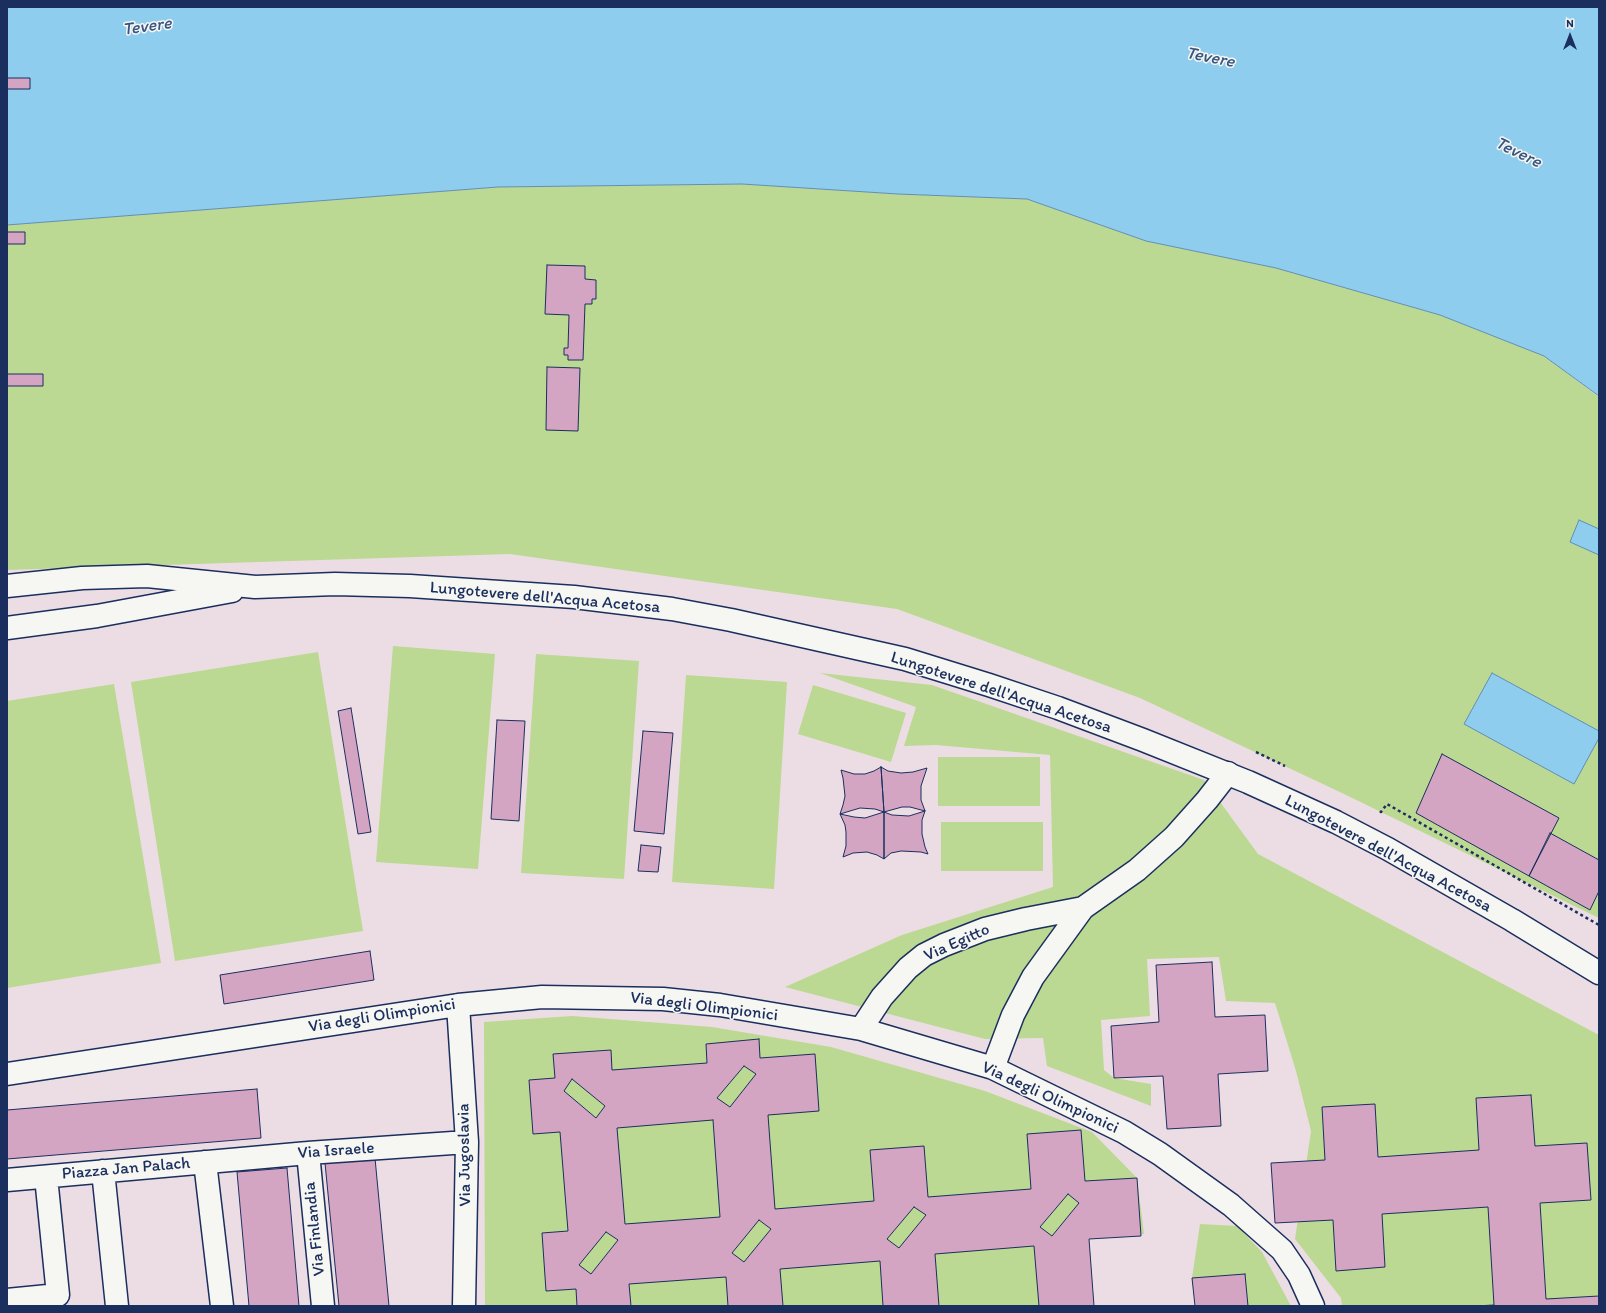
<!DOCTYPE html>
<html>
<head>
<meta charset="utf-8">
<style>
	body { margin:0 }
	#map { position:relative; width:1606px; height:1313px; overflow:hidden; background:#ecdde4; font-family:Itim,sans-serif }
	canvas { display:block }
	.frame { position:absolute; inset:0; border:8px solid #1b2f5e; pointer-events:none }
	.north { position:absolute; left:1550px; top:16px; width:40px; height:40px; -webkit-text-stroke:3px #f6f6f2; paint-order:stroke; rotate:0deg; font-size:11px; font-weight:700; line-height:16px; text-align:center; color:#1b2f5e }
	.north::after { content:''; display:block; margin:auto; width:14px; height:18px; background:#1b2f5e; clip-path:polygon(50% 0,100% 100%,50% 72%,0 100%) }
</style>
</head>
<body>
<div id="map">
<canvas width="1606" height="1313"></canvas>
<div class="frame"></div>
<div class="north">N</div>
</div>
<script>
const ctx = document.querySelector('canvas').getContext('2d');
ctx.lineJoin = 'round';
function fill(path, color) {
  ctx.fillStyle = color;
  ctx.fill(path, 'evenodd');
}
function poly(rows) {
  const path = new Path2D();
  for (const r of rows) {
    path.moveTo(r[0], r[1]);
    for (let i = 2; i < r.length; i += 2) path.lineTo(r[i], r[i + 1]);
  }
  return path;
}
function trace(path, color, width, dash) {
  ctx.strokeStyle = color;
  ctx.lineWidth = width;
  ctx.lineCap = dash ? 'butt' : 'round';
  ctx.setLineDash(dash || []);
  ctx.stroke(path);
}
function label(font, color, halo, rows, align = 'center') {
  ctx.font = font + ' Itim,sans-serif';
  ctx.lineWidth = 3;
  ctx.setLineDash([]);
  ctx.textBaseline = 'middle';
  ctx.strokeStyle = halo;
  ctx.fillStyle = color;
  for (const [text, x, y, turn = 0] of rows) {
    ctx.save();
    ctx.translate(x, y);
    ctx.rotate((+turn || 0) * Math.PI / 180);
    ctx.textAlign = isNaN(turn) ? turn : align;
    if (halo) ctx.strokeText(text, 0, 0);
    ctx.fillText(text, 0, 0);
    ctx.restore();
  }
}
const green = poly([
	[742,184,898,194,1027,199,1146,241,1276,268,1440,315,1544,356,1599,397,1599,918,1342,793,1140,698,897,609,510,554,7,570,7,225,498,187],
	[393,646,495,654,478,869,376,862],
	[318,652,363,931,175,961,131,682],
	[536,654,639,661,624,879,521,873],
	[820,673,932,685,1204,780,1258,854,1599,1035,1599,1306,1342,1306,1341,1298,1295,1239,1311,1131,1296,1071,1275,1003,1226,1001,1219,957,1147,959,1150,1016,1101,1020,1104,1070,1114,1078,1151,1084,1151,1106,1047,1066,1043,1038,985,1039,785,987,902,935,1053,887,1050,755,936,745,904,746,916,707],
	[686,675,787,682,774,889,672,882],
	[114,684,161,963,7,988,7,701],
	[813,685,906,713,891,762,798,734],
	[938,757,1040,757,1040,806,938,806],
	[941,822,1043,822,1043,871,941,871],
	[572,1016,712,1027,831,1047,985,1091,1092,1132,1137,1178,1144,1234,1089,1237,1094,1306,485,1306,484,1022],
	[1200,1224,1237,1226,1262,1252,1291,1306,1195,1306,1192,1278]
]);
const water = poly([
	[7,7,1599,7,1599,396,1544,356,1440,315,1276,268,1146,241,1027,199,898,194,742,184,498,187,7,225,7,7],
	[1579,520,1599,529,1599,555,1570,542,1579,520],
	[1492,673,1599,731,1599,738,1574,784,1464,724,1492,673]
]);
const building = poly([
	[7,78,30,78,30,89,7,89,7,78],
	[7,232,25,232,25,244,7,244,7,232],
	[547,265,585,266,585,279,596,280,596,299,592,299,592,304,585,304,583,360,568,360,568,355,564,355,564,348,568,348,569,315,545,314,547,265],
	[547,367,580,368,578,431,546,430,547,367],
	[7,374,43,374,43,386,7,386,7,374],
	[351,708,371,832,358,834,338,711,351,708],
	[497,720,525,721,519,821,491,819,497,720],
	[643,731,673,733,664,834,634,831,643,731],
	[1442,754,1559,818,1529,876,1416,813,1442,754],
	[881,767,884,812,875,809,860,808,840,814,843,805,845,796,843,778,841,770,854,774,865,774,874,771,881,767],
	[881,767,888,771,901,773,913,772,927,768,921,786,921,800,925,811,910,807,902,807,884,812,881,767],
	[925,811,922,820,922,834,925,847,928,854,921,852,901,851,891,853,884,859,884,812,892,815,909,816,925,811],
	[884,812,884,859,877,855,867,852,853,853,843,857,846,846,846,832,845,825,840,814,854,817,865,818,884,812],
	[1550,833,1599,860,1599,891,1590,910,1529,876,1550,833],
	[641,845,661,847,658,872,638,871,641,845],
	[370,951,374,980,224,1004,220,975,370,951],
	[1212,962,1215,1017,1265,1015,1268,1071,1218,1074,1221,1126,1167,1129,1163,1076,1114,1078,1111,1026,1159,1022,1156,965,1212,962],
	[759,1039,760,1058,815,1054,819,1111,768,1115,775,1209,874,1201,870,1150,924,1146,928,1197,1031,1189,1027,1134,1081,1130,1085,1181,1137,1178,1141,1236,1089,1239,1094,1306,1039,1306,1034,1246,935,1254,939,1306,883,1306,880,1261,780,1269,783,1306,728,1306,726,1277,629,1284,631,1306,577,1306,576,1289,546,1291,542,1233,568,1231,560,1132,533,1134,529,1080,555,1078,553,1054,611,1050,612,1070,707,1063,706,1044,759,1039],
	[713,1120,720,1217,625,1224,617,1128,713,1120],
	[744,1066,756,1074,730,1107,717,1098,744,1066],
	[572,1079,605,1106,596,1118,564,1091,572,1079],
	[257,1089,261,1138,7,1159,7,1110,257,1089],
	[1531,1095,1535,1146,1587,1143,1591,1200,1540,1203,1546,1299,1599,1296,1599,1306,1475,1306,1494,1305,1488,1207,1382,1214,1385,1267,1336,1271,1333,1220,1275,1223,1271,1163,1325,1160,1322,1107,1375,1104,1378,1157,1479,1150,1476,1098,1531,1095],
	[375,1158,389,1306,339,1306,325,1163,375,1158],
	[287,1168,299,1306,249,1306,237,1172,287,1168],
	[1068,1194,1079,1203,1052,1236,1040,1227,1068,1194],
	[914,1207,926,1215,899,1248,887,1239,914,1207],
	[759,1220,771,1229,744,1262,732,1253,759,1220],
	[606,1232,618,1240,591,1274,579,1265,606,1232],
	[1245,1274,1248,1306,1195,1306,1192,1278,1245,1274]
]);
const path = poly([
	[1256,752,1285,766],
	[1380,811,1381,812,1387,804,1599,925]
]);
const minor = poly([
	[458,1005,467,1142,464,1306],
	[861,1029,882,997,908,968,924,955,944,945,985,929,1026,919,1083,908],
	[993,1068,1013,1015,1033,977,1083,908,1137,870,1174,837,1207,800,1228,773],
	[7,1074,458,1005,542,997,663,999,720,1005,861,1029,993,1068,1124,1132,1160,1154,1231,1205,1282,1250,1299,1275,1313,1306],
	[308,1153,323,1306],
	[205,1162,222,1306],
	[103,1171,117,1306],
	[7,1180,308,1153,467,1142],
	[7,1300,58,1295,46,1177]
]);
const major = poly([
	[7,586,82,578,147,576,255,587,335,584,410,586,574,597,672,609,731,620,905,659,989,685,1058,708,1143,740,1248,782,1336,822,1388,849,1512,920,1599,973],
	[7,628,97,616,232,591]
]);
const streetNames = [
	["Lungotevere dell'Acqua Acetosa",545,598,5],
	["Lungotevere dell'Acqua Acetosa",1001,693,18],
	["Lungotevere dell'Acqua Acetosa",1388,854,28],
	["Via Egitto",957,943,-24],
	["Via degli Olimpionici",704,1007,7],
	["Via degli Olimpionici",382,1016,-9],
	["Via degli Olimpionici",1050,1098,25],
	["Via Israele",336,1151,-4],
	["Via Jugoslavia",465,1155,-91],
	["Piazza Jan Palach",126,1169,-5],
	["Via Finlandia",315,1229,-96]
];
const waterNames = [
	["Tevere",147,27,-8],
	["Tevere",1210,58,11],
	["Tevere",1518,153,26]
];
fill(green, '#bbd992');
fill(water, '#8fcdef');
trace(water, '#618eb5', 1);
fill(building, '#d4a4c3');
trace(building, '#1b2f5e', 1);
trace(minor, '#1b2f5e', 25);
trace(major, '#1b2f5e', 25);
trace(path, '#1b2f5e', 2.5, [3, 3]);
trace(minor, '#f6f6f2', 22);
trace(major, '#f6f6f2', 22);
label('17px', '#1b2f5e', '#f6f6f2', streetNames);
label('italic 18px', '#385682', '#f6f6f2', waterNames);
</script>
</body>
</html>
